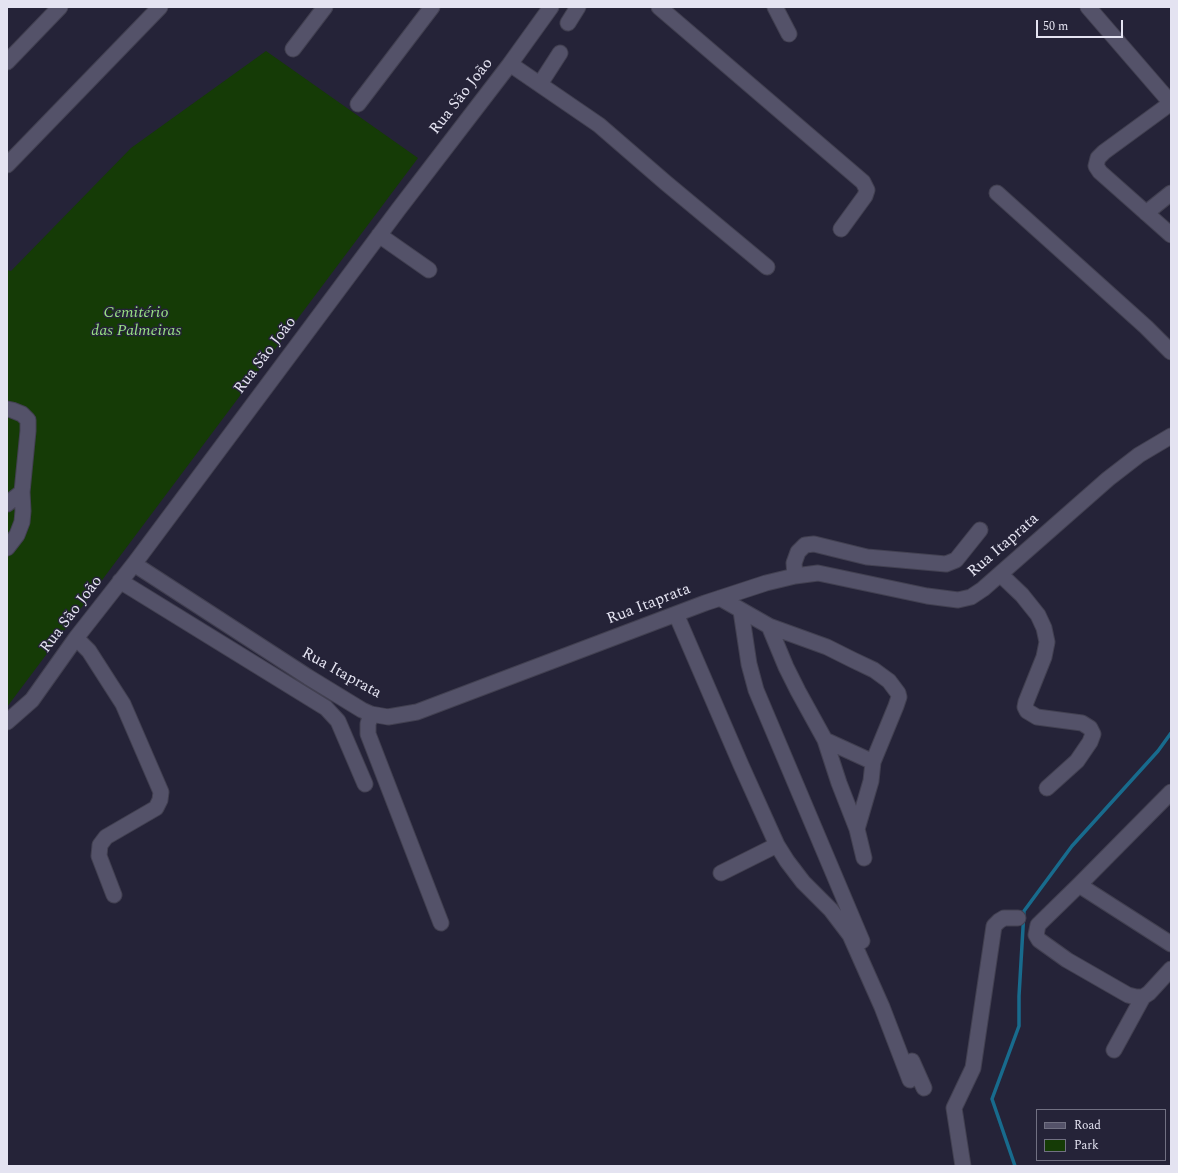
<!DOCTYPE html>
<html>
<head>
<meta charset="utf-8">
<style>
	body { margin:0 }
	#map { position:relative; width:1178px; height:1173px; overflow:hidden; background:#252338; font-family:Spectral,serif }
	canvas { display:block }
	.frame { position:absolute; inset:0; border:8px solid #e4e3f1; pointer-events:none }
	.legend { position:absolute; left:1036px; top:1109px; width:130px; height:52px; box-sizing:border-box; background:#252338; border:1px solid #717082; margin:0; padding:5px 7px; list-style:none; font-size:12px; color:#e4e3f1 }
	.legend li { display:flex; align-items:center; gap:8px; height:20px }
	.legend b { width:20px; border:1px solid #717082 }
	.scale { position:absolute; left:1036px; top:20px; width:87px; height:18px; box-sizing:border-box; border:2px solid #e4e3f1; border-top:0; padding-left:5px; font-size:12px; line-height:14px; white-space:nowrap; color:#e4e3f1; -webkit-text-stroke:3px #252338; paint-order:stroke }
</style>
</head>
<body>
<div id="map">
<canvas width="1178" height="1173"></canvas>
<div class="frame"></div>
<ul class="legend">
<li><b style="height:5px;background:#545269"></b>Road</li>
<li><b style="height:11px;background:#153b06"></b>Park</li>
</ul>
<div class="scale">50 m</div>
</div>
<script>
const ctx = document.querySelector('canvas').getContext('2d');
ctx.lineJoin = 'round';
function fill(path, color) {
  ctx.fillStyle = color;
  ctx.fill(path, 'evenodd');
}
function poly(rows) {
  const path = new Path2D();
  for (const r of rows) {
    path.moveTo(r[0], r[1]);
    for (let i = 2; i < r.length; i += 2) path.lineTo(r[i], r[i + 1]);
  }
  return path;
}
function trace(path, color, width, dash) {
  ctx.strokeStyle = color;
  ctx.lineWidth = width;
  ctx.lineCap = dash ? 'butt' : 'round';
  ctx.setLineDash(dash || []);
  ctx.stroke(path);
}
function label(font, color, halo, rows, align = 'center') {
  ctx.font = font + ' Spectral,serif';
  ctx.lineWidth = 3;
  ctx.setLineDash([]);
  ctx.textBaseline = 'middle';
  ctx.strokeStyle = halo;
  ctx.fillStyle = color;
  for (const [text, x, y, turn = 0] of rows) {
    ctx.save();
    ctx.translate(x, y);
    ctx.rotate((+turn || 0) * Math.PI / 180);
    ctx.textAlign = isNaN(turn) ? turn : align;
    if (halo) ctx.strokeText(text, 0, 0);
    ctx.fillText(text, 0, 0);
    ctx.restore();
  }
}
const green = poly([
	[266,51,418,158,7,707,7,270,11,271,131,148]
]);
const stream = poly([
	[1015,1166,992,1099,1019,1026,1019,996,1024,911,1072,846,1158,751,1171,733]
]);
const minor = poly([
	[659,7,863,182,867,190,865,196,841,229],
	[775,7,789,34],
	[1088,7,1171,103],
	[568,23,578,7],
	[293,49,325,7],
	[7,62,60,7],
	[510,64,599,125,666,183,767,267],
	[540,84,560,53],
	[1171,103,1104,152,1098,158,1096,166,1100,172,1171,235],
	[358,104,432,7],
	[7,165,160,7],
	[997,193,1146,327,1171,352],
	[1146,213,1171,193],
	[379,235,429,270],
	[7,409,12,410,22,414,28,420,28,431,22,492,23,511,22,522,17,535,7,548],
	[7,504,22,492],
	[134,564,308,677,362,710,371,714,388,717,417,712,705,603,766,583,795,576,818,573,927,596,958,600,971,597,983,589,1108,479,1139,455,1171,436],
	[1000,574,1022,595,1038,615,1044,628,1047,642,1044,657,1026,702,1025,707,1027,711,1037,717,1082,723,1090,728,1093,734,1090,742,1077,761,1047,788],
	[795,576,794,563,798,552,805,545,814,544,867,557,946,564,956,560,980,530],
	[120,581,326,708,338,721,365,784],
	[720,598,769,626,786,667,798,691,825,740,839,783,857,829,864,858],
	[741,611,749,664,756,690,862,941],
	[676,614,741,765,777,845,787,861,803,882,831,910,850,935,882,1007,910,1080],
	[769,626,827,647,853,660,874,670,889,681,898,693,899,697,896,706,873,762,871,781,857,829],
	[76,638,89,651,123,704,161,792,160,800,156,808,106,837,100,845,99,856,114,895],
	[371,714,368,724,368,734,441,923],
	[7,722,32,700,76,638,134,564,398,210,510,64,551,7],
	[825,740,873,762],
	[1171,792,1079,885,1038,925,1036,935,1039,940,1067,960,1128,995,1136,997,1143,997,1149,993,1171,969],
	[721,873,777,845],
	[1079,885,1171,944],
	[1114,1050,1143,997],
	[912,1061,924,1088],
	[963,1166,954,1108,973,1068,994,926,999,921,1004,918,1018,918]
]);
const streetNames = [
	["Rua São João",462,97,-52],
	["Rua São João",266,356,-53],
	["Rua Itaprata",1004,546,-41],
	["Rua Itaprata",649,605,-21],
	["Rua São João",72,615,-53],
	["Rua Itaprata",341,674,29]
];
const parkNames = [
	["Cemitério",136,314],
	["das Palmeiras",136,332]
];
fill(green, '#153b06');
trace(stream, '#186b8d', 3.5);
trace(minor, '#424051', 17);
trace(minor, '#545269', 15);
label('16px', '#e4e3f1', '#252338', streetNames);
label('italic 16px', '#98e183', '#252338', parkNames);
</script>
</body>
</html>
